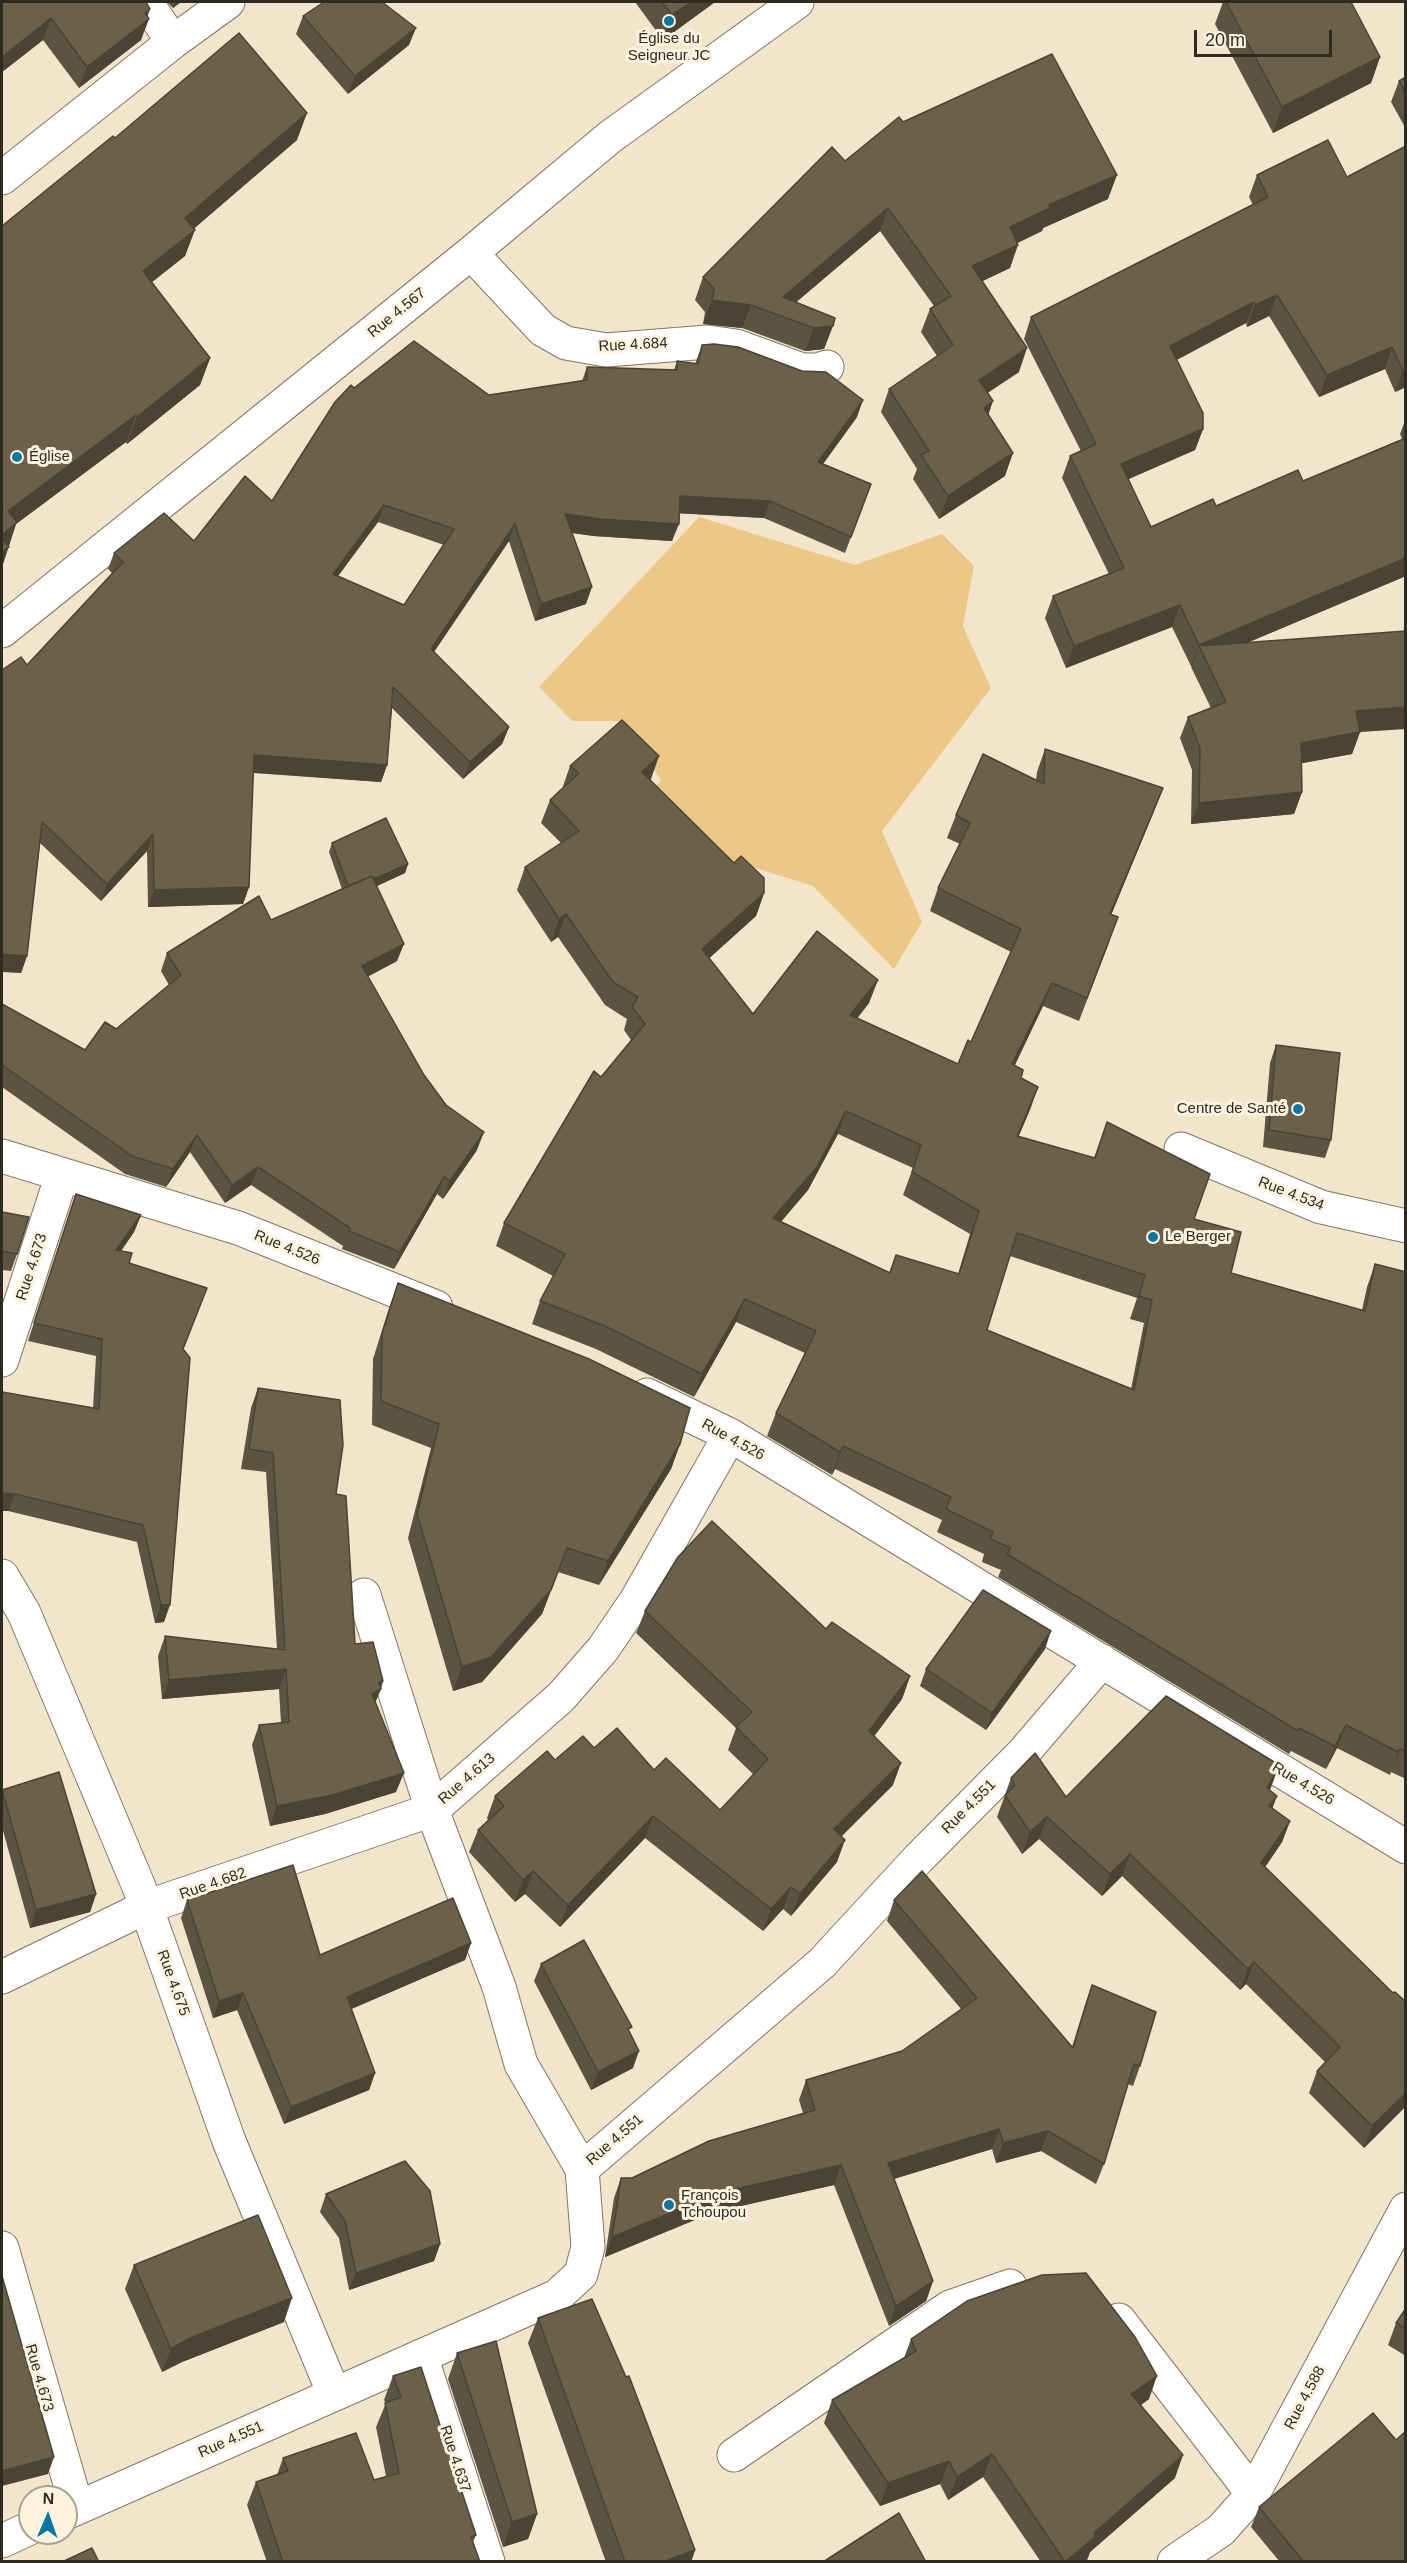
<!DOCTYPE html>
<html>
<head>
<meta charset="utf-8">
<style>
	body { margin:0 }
	#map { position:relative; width:1407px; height:2563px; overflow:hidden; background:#f3e5cc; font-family:Helvetica,sans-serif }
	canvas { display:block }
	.frame { position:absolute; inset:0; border:3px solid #2f2a20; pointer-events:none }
	.north { position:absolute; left:18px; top:2485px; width:60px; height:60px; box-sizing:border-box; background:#fef3df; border:2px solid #aba393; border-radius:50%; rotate:2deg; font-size:16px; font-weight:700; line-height:24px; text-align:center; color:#2f2a20 }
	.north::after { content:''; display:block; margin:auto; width:21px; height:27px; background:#0877a1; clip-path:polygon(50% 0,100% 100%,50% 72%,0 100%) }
	.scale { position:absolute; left:1194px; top:30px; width:138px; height:27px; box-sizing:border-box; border:3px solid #2f2a20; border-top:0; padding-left:8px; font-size:18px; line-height:21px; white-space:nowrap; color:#2f2a20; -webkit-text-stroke:4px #fef3df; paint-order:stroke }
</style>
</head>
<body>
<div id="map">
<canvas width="1407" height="2563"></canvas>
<div class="frame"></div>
<div class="north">N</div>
<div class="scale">20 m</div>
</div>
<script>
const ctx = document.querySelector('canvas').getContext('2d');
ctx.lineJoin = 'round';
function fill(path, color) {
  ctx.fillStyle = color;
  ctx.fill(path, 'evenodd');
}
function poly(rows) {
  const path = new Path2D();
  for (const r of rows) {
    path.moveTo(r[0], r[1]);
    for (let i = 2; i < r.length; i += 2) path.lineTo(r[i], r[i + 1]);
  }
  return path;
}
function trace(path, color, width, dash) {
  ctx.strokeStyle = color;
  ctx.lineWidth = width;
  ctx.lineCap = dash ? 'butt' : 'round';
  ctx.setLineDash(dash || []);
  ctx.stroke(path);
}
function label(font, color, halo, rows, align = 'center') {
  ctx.font = font + ' Helvetica,sans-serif';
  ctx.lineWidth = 6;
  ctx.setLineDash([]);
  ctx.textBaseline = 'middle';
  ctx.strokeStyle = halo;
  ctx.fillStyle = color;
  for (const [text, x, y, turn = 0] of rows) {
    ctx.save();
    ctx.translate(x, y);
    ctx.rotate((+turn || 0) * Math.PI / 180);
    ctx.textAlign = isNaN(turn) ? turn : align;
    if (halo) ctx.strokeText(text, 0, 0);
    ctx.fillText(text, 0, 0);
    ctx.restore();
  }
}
const green = poly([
	[699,517,855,565,942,534,974,566,963,626,991,688,882,831,922,922,894,969,813,886,720,857,604,844,661,780,622,721,572,721,539,687]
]);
const minor = poly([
	[146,2,173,42],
	[2,178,173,42,228,2],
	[471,253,543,330,566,343,606,350,708,342,736,346,802,370,817,370,827,367],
	[2,631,471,253,610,137,797,2],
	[1181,1149,1321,1207,1406,1226],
	[2,1156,238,1228,436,1307],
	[2,1360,62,1175],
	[647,1395,730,1435,1406,1847],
	[2,1576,24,1613,139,1887,229,2141,334,2394],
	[2,1977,146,1907,432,1810,364,1595],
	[582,2169,521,2064,499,1987,432,1810,561,1697,603,1649,637,1599,730,1435],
	[2,2248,77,2508],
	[1119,2320,1253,2494],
	[421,2356,488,2562],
	[734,2455,950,2307,1010,2286],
	[66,2513,557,2296,581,2274,588,2247,582,2169,822,1963,918,1859,1024,1752,1102,1661],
	[2,2541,30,2528],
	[1174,2562,1221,2530,1253,2494,1406,2209]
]);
const wall = poly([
	[2,2,147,17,141,40,79,88,43,40,2,72],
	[167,2,181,2,173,8],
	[635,2,715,2,663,40],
	[1223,2,1351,2,1380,57,1371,83,1273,133,1215,24],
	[303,16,409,45,348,94,296,34],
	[1406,77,1406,129,1391,102,1399,81],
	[903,122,1108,199,1043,228,1042,231,1017,243,1010,268,982,281,1019,372,987,393,988,415,1005,476,939,519,913,479,917,469,881,412,889,389,937,356,921,332,930,309,934,306,880,231,796,302,835,318,824,349,805,351,742,328,703,324,705,312,695,300,703,277,845,161],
	[115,138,297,140,194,228,185,256,152,282,210,358,200,385,127,444,126,442,16,524,2,567,2,226],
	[1406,146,1406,387,1395,392,1385,369,1319,397,1269,316,1247,327,1246,323,1177,360,1203,429,1195,450,1128,479,1151,527,1216,506,1303,481,1402,439,1400,434,1406,418,1406,576,1249,642,1360,732,1352,754,1301,763,1302,792,1294,814,1191,824,1192,770,1180,738,1188,717,1211,708,1191,667,1192,666,1191,666,1172,627,1066,668,1045,618,1053,596,1109,574,1062,478,1070,456,1081,451,1024,339,1031,317,1253,205,1249,197,1257,175,1347,177],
	[702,345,857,417,823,464,871,484,845,553,764,518,679,513,672,541,594,536,572,533,586,604,535,621,509,541,434,652,509,727,502,744,463,779,392,708,387,765,381,782,253,773,249,887,243,904,148,907,147,851,101,901,40,843,27,956,21,973,27,665,112,573,108,569,114,553,194,541,272,501,354,388,489,395,582,381,587,367,674,370,677,361,695,364],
	[378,522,444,545,404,605,338,576],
	[1045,749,1154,811,1111,915,1110,940,1079,1021,1043,1006,1015,1065,1021,1078,1038,1087,1018,1136,1094,1158,1107,1122,1194,1219,1231,1273,1362,1310,1367,1287,1375,1264,1406,1272,1406,1779,1391,1772,1390,1775,1337,1748,1326,1769,1291,1751,1289,1754,998,1577,1001,1570,982,1562,984,1554,937,1532,942,1520,835,1469,832,1475,767,1436,776,1413,805,1353,736,1322,694,1397,596,1349,532,1324,540,1301,553,1276,496,1246,504,1223,601,1077,631,1040,624,1030,627,1019,605,1005,558,937,551,942,517,890,525,867,561,843,541,823,550,800,562,789,570,766,651,779,650,780,764,893,756,916,709,958,753,1014,869,1003,857,1018,958,1064,971,1042,1011,952,930,911,938,888,960,844,947,838,956,815,1036,780,1037,772],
	[838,1134,913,1168,903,1195,970,1234,958,1274,896,1255,889,1273,781,1222,808,1190],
	[1010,1256,1137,1298,1130,1319,1144,1323,1131,1389,987,1330],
	[332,843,408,864,405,873,377,886,397,961,368,976,424,1075,477,1150,443,1199,437,1194,394,1269,342,1249,343,1246,251,1185,225,1203,190,1152,166,1187,125,1174,2,1087,2,1004,85,1050,116,1029,169,985,161,971,167,953,271,920,342,889,329,852],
	[1276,1045,1331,1140,1325,1158,1263,1147,1270,1063],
	[76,1194,141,1215,134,1232,121,1251,129,1263,200,1305,183,1349,164,1622,155,1623,137,1542,8,1511,2,1392,93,1408,96,1356,28,1341],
	[2,1212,17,1254,11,1271,2,1270],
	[398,1283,680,1444,671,1469,599,1585,558,1572,542,1614,482,1682,453,1691,408,1538,431,1448,372,1425,373,1359,389,1308],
	[258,1388,336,1494,355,1644,383,1681,375,1703,396,1792,325,1814,270,1826,252,1745,259,1725,281,1723,279,1689,162,1699,158,1656,165,1636,277,1649,266,1472,241,1469,251,1408],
	[645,1611,826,1629,910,1676,902,1699,874,1736,893,1785,841,1836,837,1862,791,1916,783,1909,763,1931,645,1838,560,1927,525,1894,515,1902,469,1852,478,1830,488,1820,487,1818,495,1796,555,1760,594,1748,654,1770,720,1810,753,1774,728,1750,736,1728,636,1633],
	[1045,1649,986,1730,920,1686,926,1669],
	[1279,1765,1270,1790,1273,1808,1290,1821,1282,1842,1265,1867,1406,2106,1364,2148,1309,2093,1317,2071,1325,2062,1246,1984,1240,1990,1122,1876,1102,1896,1039,1839,1022,1854,997,1817,1011,1778,1066,1797],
	[2,1790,96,1894,90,1912,30,1928,2,1827],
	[187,1900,320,1955,471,1943,465,1960,351,2009,375,2073,369,2090,284,2124,237,2010,213,2018,181,1918],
	[894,1900,1072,2047,1085,2005,1092,1985,1140,2066,1133,2086,1128,2084,1104,2164,1096,2184,1041,2151,996,2163,992,2149,894,2179,933,2281,926,2301,889,2326,834,2185,714,2212,605,2257,614,2198,621,2178,632,2178,803,2113,799,2100,806,2080,902,2051,961,2009,887,1921],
	[541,1964,630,2033,633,2068,591,2090,534,1981],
	[326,2194,440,2244,434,2261,349,2290,339,2238,320,2212],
	[134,2265,284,2322,182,2362,162,2372,125,2289],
	[1406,2308,1406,2356,1388,2345,1396,2323],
	[538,2318,695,2550,691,2562,606,2562,528,2343],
	[911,2339,1149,2399,1141,2405,1175,2478,1090,2552,1087,2560,1085,2562,1041,2562,983,2477,948,2500,940,2484,880,2506,824,2423,832,2400,904,2358],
	[457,2353,537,2514,528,2539,503,2547,448,2379],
	[393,2376,476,2535,473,2542,480,2562,267,2562,247,2505,256,2482,277,2475,283,2458,374,2480,386,2476,376,2427,386,2403,384,2400],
	[1396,2440,1406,2562,1280,2562,1251,2527,1259,2507]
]);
const shadedWall = poly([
	[175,2,181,2,173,8],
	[691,2,715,2,663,40,672,15],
	[150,9,146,21,149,19,141,40,79,88,87,67],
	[51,18,43,40,2,72,2,57],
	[416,28,409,45,348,94,355,76],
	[1380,57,1371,83,1273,133,1282,107],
	[307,113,297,140,175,245,185,218],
	[1117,175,1108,199,1043,228,1042,231,1001,251,1010,227,1049,205],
	[888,208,880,231,780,316,783,297],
	[195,230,185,256,133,297,143,271],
	[1018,245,1010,268,964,290,972,266],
	[1277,295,1269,316,1247,327,1255,305],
	[712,300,751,305,742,328,703,324],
	[1254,302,1246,323,1162,367,1170,346],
	[833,326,824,349,805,351,814,328],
	[1392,347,1385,369,1319,397,1327,375],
	[1027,348,1019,372,971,404,979,380],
	[210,358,200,385,127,444,137,417],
	[1406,369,1406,387,1395,392,1403,371],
	[863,400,857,417,812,479,818,462],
	[993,401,985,425,984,408],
	[136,415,126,442,16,524,2,567,2,528,8,511],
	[1203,429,1195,450,1113,486,1121,464],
	[1013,453,1005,476,939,519,948,496],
	[680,496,770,501,764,518,673,513],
	[384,505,378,522,327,591,333,574],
	[565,514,679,524,672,541,594,536,559,531],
	[515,524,509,541,425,665,431,649],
	[1406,558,1406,576,1206,660,1199,646,1192,666,1191,666,1199,645],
	[592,587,586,604,535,621,541,604],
	[1180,605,1172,627,1066,668,1074,646],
	[1406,707,1406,729,1360,732,1352,754,1293,765,1301,743,1356,711],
	[509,727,502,744,463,779,470,762],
	[254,755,387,765,381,782,247,772],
	[659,756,651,779,633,795,642,772],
	[1163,788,1154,811,1102,937,1110,914],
	[1302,792,1294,814,1191,824,1199,803],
	[153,834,147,851,101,901,107,884],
	[408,864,405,873,346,900,349,891],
	[249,887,243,904,148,907,154,890],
	[764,893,756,916,694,972,702,949],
	[566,914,558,937,551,942,559,919],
	[404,944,397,961,356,983,362,966],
	[2,954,27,956,21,973,2,972],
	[878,980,869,1003,842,1038,850,1015],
	[1052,983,1043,1006,1004,1087,1012,1064],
	[1038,1087,1030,1110,1009,1159,1017,1136],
	[846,1111,838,1134,808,1190,764,1241,773,1218],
	[484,1132,477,1150,443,1199,450,1181],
	[197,1135,190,1152,166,1187,173,1169],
	[258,1167,251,1185,225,1203,232,1185],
	[444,1177,437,1194,394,1269,400,1252],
	[141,1215,134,1232,109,1268,116,1250],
	[745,1299,736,1322,694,1397,702,1374],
	[680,1444,671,1469,599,1585,608,1561],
	[843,1446,835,1469,832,1475,840,1452],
	[2,1493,15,1494,8,1511,2,1511],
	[567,1548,542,1614,482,1682,453,1691,462,1667],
	[161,1605,170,1605,164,1622,155,1623],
	[1051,1631,1045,1649,986,1730,992,1713],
	[286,1669,279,1689,162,1699,169,1680],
	[910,1676,902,1699,861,1754,869,1731],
	[383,1681,381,1689,373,1708,372,1694,379,1682],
	[1346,1725,1337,1748,1326,1769,1335,1746],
	[1400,1749,1391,1772,1390,1775,1398,1752],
	[901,1763,893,1785,826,1852,834,1829],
	[1279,1765,1271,1787,1259,1810,1267,1788],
	[404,1773,396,1792,325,1814,270,1826,277,1806],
	[1277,1796,1269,1817,1269,1806],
	[653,1816,645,1838,560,1927,568,1905],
	[1047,1817,1039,1839,1022,1854,1030,1832],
	[1290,1821,1282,1842,1253,1885,1261,1863],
	[845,1840,837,1862,791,1916,800,1894],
	[1130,1854,1122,1876,1102,1896,1110,1874],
	[533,1871,525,1894,515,1902,523,1880],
	[791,1887,783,1909,763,1931,771,1909],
	[96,1894,90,1912,30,1928,36,1910],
	[471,1943,465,1960,340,2014,347,1997],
	[1254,1962,1246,1984,1240,1990,1248,1969],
	[243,1993,237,2010,213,2018,219,2001],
	[639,2051,633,2068,591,2090,598,2072],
	[375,2073,369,2090,284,2124,291,2107],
	[1406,2093,1406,2106,1364,2148,1372,2126],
	[999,2129,992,2149,880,2183,888,2163],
	[1048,2131,1041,2151,996,2163,1003,2143],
	[841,2165,834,2185,714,2212,605,2257,612,2237,722,2192],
	[440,2244,434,2261,349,2290,356,2273],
	[933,2281,926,2301,889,2326,896,2306],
	[292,2298,284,2322,182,2362,162,2372,171,2349,190,2338],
	[1157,2376,1149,2399,1123,2417,1131,2394],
	[992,2454,983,2477,948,2500,957,2477],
	[1183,2455,1175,2478,1090,2552,1087,2560,1085,2562,1065,2562,1094,2533],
	[54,2457,48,2474,2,2486,2,2471],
	[949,2461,940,2484,880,2506,888,2483],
	[537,2514,528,2539,503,2547,512,2522],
	[695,2550,691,2562,663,2562]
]);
const building = poly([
	[2,2,146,2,150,9,145,13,149,19,87,67,51,18,2,57,2,2],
	[324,2,382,2,416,28,355,76,303,16,324,2],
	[662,2,691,2,672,15,662,2],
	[1226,2,1351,2,1380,57,1282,107,1226,2],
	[239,33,307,113,185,218,195,230,143,271,210,358,137,417,136,415,8,511,17,522,2,535,2,226,113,136,115,138,239,33],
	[1052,54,1117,175,1049,205,1050,208,1010,227,1018,245,972,266,1027,348,979,380,993,401,984,408,1013,453,948,496,921,455,929,451,889,389,953,345,930,309,951,296,888,208,783,297,835,318,833,326,814,328,751,305,712,300,714,289,703,277,832,147,845,161,899,117,903,122,1052,54],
	[1406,77,1406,93,1399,81,1406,77],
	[1328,140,1347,177,1406,146,1406,369,1403,371,1392,347,1327,375,1277,295,1255,305,1254,302,1170,346,1203,413,1203,429,1121,464,1151,527,1213,499,1216,506,1298,470,1303,481,1406,438,1406,558,1199,645,1180,605,1074,646,1053,596,1124,568,1070,456,1096,444,1031,317,1268,197,1257,175,1328,140],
	[414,341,489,395,587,380,587,367,677,370,677,361,698,364,702,345,714,344,738,347,802,371,826,372,863,400,818,462,871,484,851,537,770,501,680,496,679,524,600,519,565,514,592,587,541,604,515,524,431,649,509,727,470,762,393,687,387,765,254,755,249,887,154,890,153,834,107,884,42,822,27,956,2,954,2,670,21,657,27,665,123,562,114,553,164,513,194,541,245,476,272,501,335,402,351,385,354,388,414,341],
	[384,505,454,529,404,605,333,574,384,505],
	[2,539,9,547,2,552,2,539],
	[1406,631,1406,707,1356,711,1360,732,1301,743,1302,792,1199,803,1200,748,1188,717,1226,702,1199,646,1406,631],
	[622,720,659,756,642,772,734,863,741,856,764,878,764,893,702,949,753,1014,817,931,878,980,850,1015,958,1064,968,1040,971,1042,1021,929,938,888,970,823,956,815,983,754,1044,784,1045,749,1163,788,1110,914,1118,917,1087,998,1052,983,1012,1064,1023,1070,1021,1078,1038,1087,1017,1136,1095,1158,1107,1122,1210,1174,1194,1219,1241,1232,1231,1273,1365,1311,1375,1264,1406,1272,1406,1752,1400,1749,1398,1752,1346,1725,1335,1746,1299,1728,1298,1731,1007,1554,1011,1548,990,1539,993,1532,946,1509,951,1497,843,1446,840,1452,776,1413,816,1331,745,1299,702,1374,605,1326,540,1301,565,1254,504,1223,594,1071,601,1077,645,1024,632,1007,638,997,613,982,566,914,559,919,525,867,579,831,550,800,579,773,570,766,622,720],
	[846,1111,921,1145,912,1172,979,1211,959,1274,896,1255,890,1273,773,1218,817,1167,846,1111],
	[1017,1233,1145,1275,1139,1296,1152,1300,1134,1390,987,1330,1017,1233],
	[386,818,408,864,374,879,372,876,348,886,332,843,386,818],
	[372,876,404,944,362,966,424,1075,446,1105,484,1132,450,1181,444,1177,400,1252,349,1231,350,1228,258,1167,232,1185,197,1135,173,1169,132,1156,2,1065,2,1004,85,1050,105,1022,116,1029,181,975,167,953,259,896,271,920,372,876],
	[1276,1045,1340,1053,1331,1140,1269,1130,1276,1045],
	[76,1194,141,1215,116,1250,132,1253,129,1263,207,1288,183,1349,190,1358,170,1605,161,1605,143,1525,15,1494,2,1493,2,1392,99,1409,102,1339,34,1323,76,1194],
	[2,1212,29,1217,17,1254,2,1251,2,1212],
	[398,1283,589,1359,690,1408,680,1444,608,1561,567,1548,551,1590,491,1657,462,1667,417,1514,439,1424,381,1401,382,1334,398,1283],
	[258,1388,340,1400,343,1445,336,1494,346,1496,355,1644,373,1642,383,1681,379,1682,381,1689,372,1694,404,1773,333,1795,277,1806,259,1725,289,1722,286,1669,169,1680,165,1636,285,1650,273,1453,249,1449,258,1388],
	[712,1521,826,1629,832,1622,910,1676,869,1731,901,1763,834,1829,845,1840,800,1894,791,1887,771,1909,653,1816,568,1905,533,1871,523,1880,478,1830,504,1806,495,1796,547,1751,555,1760,583,1736,594,1748,617,1728,654,1770,666,1758,720,1810,768,1759,736,1727,752,1712,645,1611,678,1557,712,1521],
	[983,1590,1051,1631,992,1713,926,1669,983,1590],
	[1166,1696,1279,1765,1267,1788,1277,1796,1269,1806,1290,1821,1261,1863,1393,1993,1395,1992,1406,2002,1406,2093,1372,2126,1317,2071,1340,2047,1254,1962,1248,1969,1130,1854,1110,1874,1047,1817,1030,1832,1005,1795,1015,1785,1011,1778,1035,1753,1066,1797,1166,1696],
	[59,1772,96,1894,36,1910,2,1790,59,1772],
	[293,1865,320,1955,453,1898,471,1943,347,1997,375,2073,291,2107,243,1993,219,2001,187,1900,293,1865],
	[922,1871,1073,2048,1092,1985,1156,2012,1140,2066,1134,2064,1104,2164,1048,2131,1003,2143,999,2129,888,2163,933,2281,896,2306,841,2165,722,2192,612,2237,621,2178,632,2178,709,2141,815,2110,806,2080,902,2051,977,1998,894,1900,922,1871],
	[584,1940,632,2027,628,2029,639,2051,598,2072,541,1964,584,1940],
	[405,2161,430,2191,440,2244,356,2273,345,2221,326,2194,405,2161],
	[258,2215,292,2298,190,2338,171,2349,134,2265,258,2215],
	[1086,2273,1135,2337,1157,2376,1131,2394,1183,2455,1094,2533,1095,2537,1065,2562,992,2454,957,2477,949,2461,888,2483,832,2400,916,2351,911,2339,967,2301,1042,2275,1086,2273],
	[2,2276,54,2457,2,2471,2,2276],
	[592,2299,626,2377,629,2376,695,2550,663,2562,625,2562,538,2318,592,2299],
	[1406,2308,1406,2329,1396,2323,1406,2308],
	[496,2341,537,2514,512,2522,457,2353,496,2341],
	[421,2367,476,2535,471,2537,480,2562,283,2562,256,2482,288,2471,283,2458,356,2433,374,2480,399,2473,385,2403,401,2397,393,2376,421,2367],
	[1373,2413,1396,2440,1406,2431,1406,2562,1304,2562,1259,2507,1373,2413],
	[899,2513,926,2562,823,2562,899,2513],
	[92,2548,99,2562,62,2562,92,2548]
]);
const markers = [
	[669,21,6,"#0877a1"],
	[17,457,6,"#0877a1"],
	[1298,1109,6,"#0877a1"],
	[1153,1237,6,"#0877a1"],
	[669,2205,6,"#0877a1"]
];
const poiNames = [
	["Église du",669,39,"center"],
	["Seigneur JC",669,56,"center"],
	["Église",29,457],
	["Centre de Santé",1286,1109,"right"],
	["Le Berger",1165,1237],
	["François",681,2196],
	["Tchoupou",681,2213]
];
const streetNames = [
	["Rue 4.567",397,313,-39],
	["Rue 4.684",633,345,-3],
	["Rue 4.534",1291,1194,21],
	["Rue 4.526",287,1248,22],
	["Rue 4.673",32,1267,-72],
	["Rue 4.526",733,1440,29],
	["Rue 4.613",467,1779,-41],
	["Rue 4.526",1303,1784,31],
	["Rue 4.551",969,1807,-45],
	["Rue 4.682",213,1884,-19],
	["Rue 4.675",173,1983,70],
	["Rue 4.551",615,2140,-41],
	["Rue 4.673",39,2378,74],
	["Rue 4.588",1305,2398,-62],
	["Rue 4.551",231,2440,-24],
	["Rue 4.637",455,2459,72]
];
fill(green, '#ecc886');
trace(minor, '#827660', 35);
trace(minor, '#fff', 33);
fill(wall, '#5c5340');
fill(shadedWall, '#4b4334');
fill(building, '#6b604a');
trace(building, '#4b4334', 1.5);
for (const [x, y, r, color] of markers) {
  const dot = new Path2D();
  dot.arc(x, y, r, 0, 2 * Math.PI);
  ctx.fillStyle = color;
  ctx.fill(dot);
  trace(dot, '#fef3df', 2);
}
label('15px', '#2f2a20', '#fef3df', poiNames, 'left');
label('15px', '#2f2a20', '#fef3df', streetNames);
</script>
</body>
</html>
